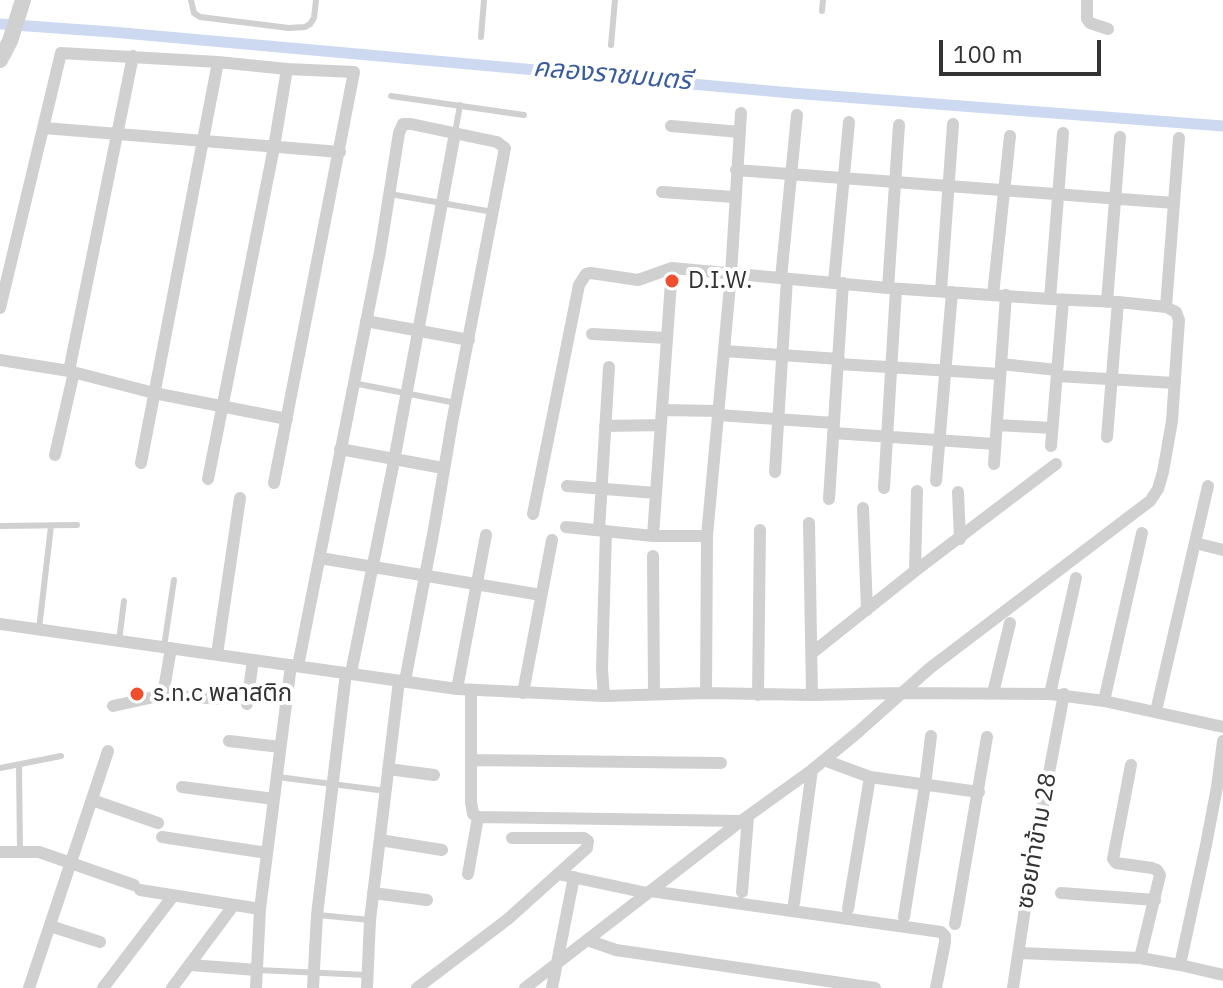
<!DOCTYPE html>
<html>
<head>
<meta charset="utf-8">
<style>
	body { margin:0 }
	#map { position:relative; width:1223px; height:988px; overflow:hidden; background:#fff; font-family:"IBM Plex Sans",sans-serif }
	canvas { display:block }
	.scale { position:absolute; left:939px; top:40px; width:162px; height:36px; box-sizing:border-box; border:4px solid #333; border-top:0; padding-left:10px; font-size:24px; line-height:28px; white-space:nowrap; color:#333; -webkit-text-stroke:6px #fff; paint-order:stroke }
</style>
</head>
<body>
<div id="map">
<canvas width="1223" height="988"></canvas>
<div class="scale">100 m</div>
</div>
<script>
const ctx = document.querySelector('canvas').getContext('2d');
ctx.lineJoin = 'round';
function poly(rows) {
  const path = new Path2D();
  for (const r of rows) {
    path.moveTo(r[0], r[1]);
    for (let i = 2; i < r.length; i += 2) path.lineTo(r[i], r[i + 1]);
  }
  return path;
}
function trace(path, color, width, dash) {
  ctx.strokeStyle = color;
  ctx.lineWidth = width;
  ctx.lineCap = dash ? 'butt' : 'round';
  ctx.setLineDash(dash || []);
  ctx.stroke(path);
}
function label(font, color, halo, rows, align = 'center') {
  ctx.font = font + ' "IBM Plex Sans","Noto Sans Thai",sans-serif';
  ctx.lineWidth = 8;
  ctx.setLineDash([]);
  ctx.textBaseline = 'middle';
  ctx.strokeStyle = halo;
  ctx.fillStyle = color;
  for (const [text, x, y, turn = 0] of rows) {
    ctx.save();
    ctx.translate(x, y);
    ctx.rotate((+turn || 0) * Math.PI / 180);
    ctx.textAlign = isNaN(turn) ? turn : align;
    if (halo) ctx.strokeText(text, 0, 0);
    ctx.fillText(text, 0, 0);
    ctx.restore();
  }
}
const canal = poly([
	[0,24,112,32,792,93,1223,126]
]);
const service = poly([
	[191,0,194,13,200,17,289,28,305,27,310,24,314,18,316,0],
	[822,11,823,0],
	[481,37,484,0],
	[611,45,615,0],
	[391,96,524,115],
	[455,133,460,105],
	[390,194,493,212],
	[353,383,456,403],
	[0,526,77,525],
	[39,629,51,526],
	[119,641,124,601],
	[164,647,174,580],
	[19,765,20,851],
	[0,768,61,756],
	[278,777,386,791],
	[318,915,370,920],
	[257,970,367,975]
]);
const minor = poly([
	[1087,0,1087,19,1090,23,1108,29],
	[671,126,740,132],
	[44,128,340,152],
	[736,170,1174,203],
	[662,192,734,197],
	[781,278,797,115],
	[834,282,849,122],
	[888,288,899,125],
	[941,291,953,124],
	[993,295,1010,136],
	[1050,299,1063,133],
	[1107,302,1120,137],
	[1166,307,1179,138],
	[0,308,61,53,218,62,287,69,354,72,274,483],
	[366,321,469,340],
	[592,334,667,338],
	[724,351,839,359],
	[0,360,69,371,154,393,287,419],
	[839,364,1000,374],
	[1001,364,1057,370],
	[69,371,133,56],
	[1057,376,1175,383],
	[662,410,718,411],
	[718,415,834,423],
	[997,425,1052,428],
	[605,426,661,425],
	[833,433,995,444],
	[1107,437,1118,302],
	[1051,446,1063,300],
	[340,449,443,468],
	[55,455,74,372],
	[141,463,218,62],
	[994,464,1006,295],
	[775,472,787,279],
	[208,479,274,147,287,69],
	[936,481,952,292],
	[567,486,656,493],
	[884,488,896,289],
	[958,492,960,539],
	[829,499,843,283],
	[863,508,867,610],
	[809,523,812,695],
	[566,527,653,536,707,536,731,274,741,113],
	[599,530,609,367],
	[653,536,672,268],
	[1195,543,1223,550],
	[653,556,654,693],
	[320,558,541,595],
	[915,571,917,491],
	[0,624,457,689,604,696,706,693,812,695,900,693,1050,694,1104,701,1223,727],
	[812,653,915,571,1056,464],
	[217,654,240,498],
	[298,666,380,252,399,133,403,124,411,124,497,142,505,148,452,423,434,529,405,681],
	[351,673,394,461,455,133],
	[457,689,486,535],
	[523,693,552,540],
	[706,693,707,536],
	[993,693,1010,623],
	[1050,694,1076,578],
	[163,695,171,648],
	[758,695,760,530],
	[604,696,602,669,606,531],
	[1104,701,1142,533],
	[247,704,253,660],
	[113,706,163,695,222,699],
	[1156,711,1208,486],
	[229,741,280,747],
	[471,760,721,763],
	[824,760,870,777,979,792],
	[1131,765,1113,859,1116,863,1152,868,1157,870,1160,875,1140,958],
	[388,769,434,775],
	[182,787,274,799],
	[92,800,158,823],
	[478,817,741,821],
	[162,837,267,853],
	[512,838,584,838,588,841,587,848,558,874],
	[380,840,442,850],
	[0,852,39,852,134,885],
	[468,874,478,817,473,814,471,802,471,690],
	[140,890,260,909],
	[650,891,941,932,945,936,945,942,936,988],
	[742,892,748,817],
	[373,893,427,900],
	[1061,893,1155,900],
	[794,903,812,770],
	[848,909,870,777],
	[904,917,925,785,931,736],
	[955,924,987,737],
	[50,926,100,942],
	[587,940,616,950,875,988],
	[1019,953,1140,958,1180,965,1223,975],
	[190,965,257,970],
	[1180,965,1206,845,1217,787,1223,741],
	[29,988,108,751],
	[103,988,173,896],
	[172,988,233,906],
	[256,988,260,909,291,665],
	[313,988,317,915,346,673],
	[367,988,370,920,399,681],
	[417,988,508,919,558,874,647,893],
	[525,988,741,821,812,770,857,733,930,668,1150,501,1158,489,1163,472,1172,421,1179,320,1176,312,1166,307,1118,302,1050,299,888,288,672,268,638,280,591,273,586,274,579,285,533,514],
	[552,988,574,877],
	[1013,988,1032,862,1064,694]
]);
const tertiary = poly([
	[0,60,10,41,23,0]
]);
const markers = [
	[672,281,8,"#f04f2e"],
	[137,694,8,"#f04f2e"]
];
const poiNames = [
	["D.I.W.",688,281],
	["s.n.c พลาสติก",153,694]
];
const streetNames = [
	["ซอยท่าข้าม 28",1037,841,-80]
];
const waterNames = [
	["คลองราชมนตรี",612,75,5]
];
trace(canal, '#cdd9f0', 11);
trace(service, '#d0d0d0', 6);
trace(minor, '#d0d0d0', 12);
trace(tertiary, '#d0d0d0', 16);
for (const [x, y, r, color] of markers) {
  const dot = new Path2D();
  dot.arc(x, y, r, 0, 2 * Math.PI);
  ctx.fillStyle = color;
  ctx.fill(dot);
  trace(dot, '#fff', 3);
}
label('24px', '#333', '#fff', poiNames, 'left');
label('24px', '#333', '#fff', streetNames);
label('italic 26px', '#395d9c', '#fff', waterNames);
</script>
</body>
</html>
